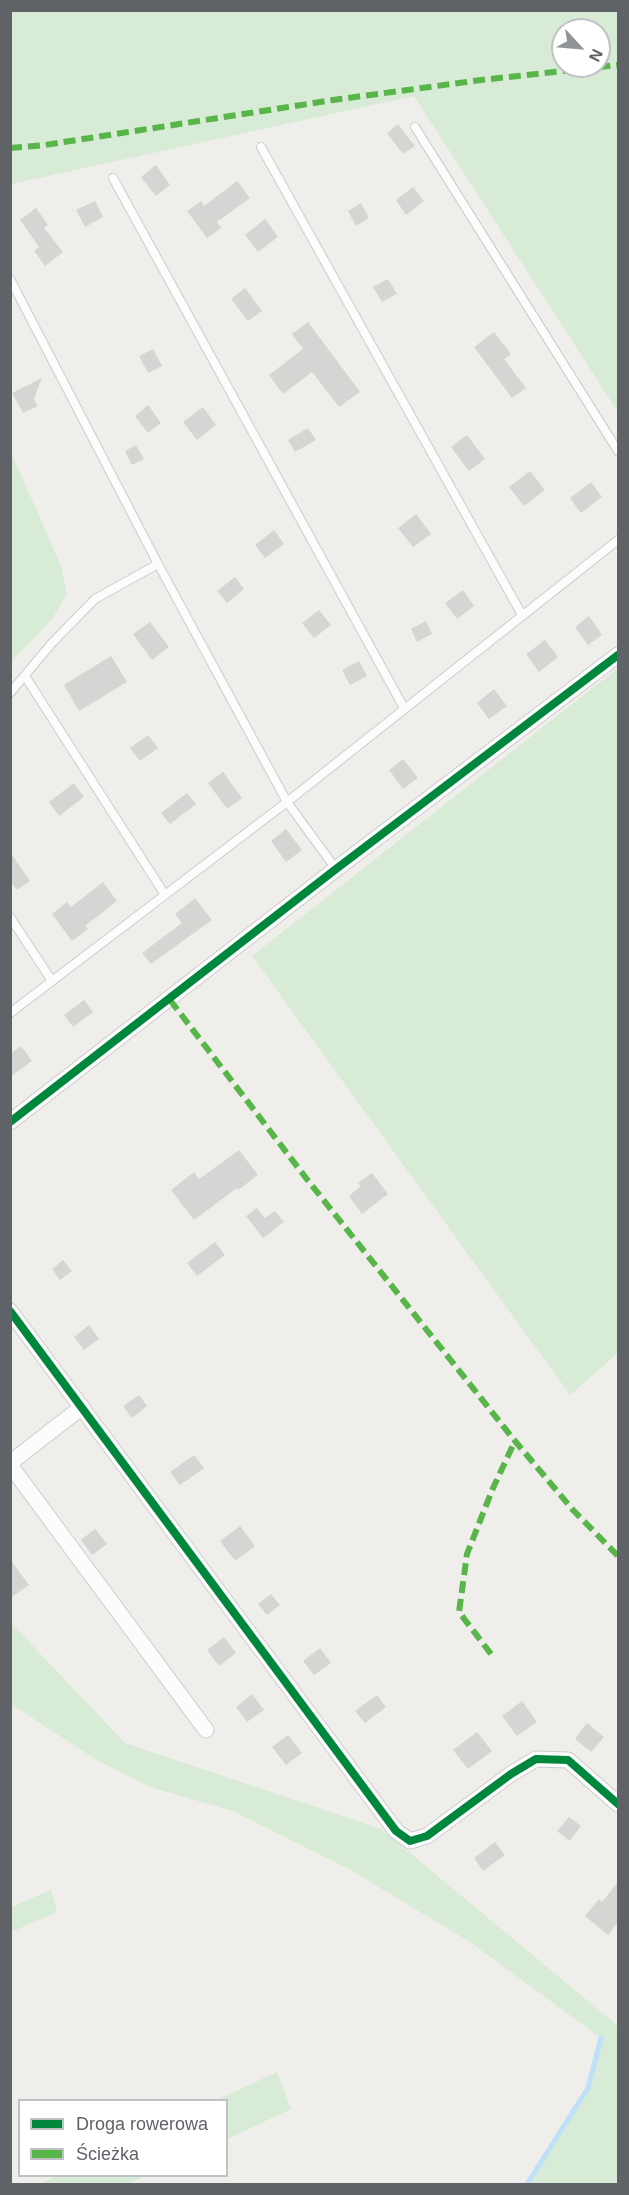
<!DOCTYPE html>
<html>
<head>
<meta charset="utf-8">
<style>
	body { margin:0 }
	#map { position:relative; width:629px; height:2195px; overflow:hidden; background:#efeeea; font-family:Arial,sans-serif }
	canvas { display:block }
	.frame { position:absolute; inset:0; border:12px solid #5f6368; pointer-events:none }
	.legend { position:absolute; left:18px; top:2099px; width:210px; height:78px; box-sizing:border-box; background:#fff; border:2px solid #bfc1c3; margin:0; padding:8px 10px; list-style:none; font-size:18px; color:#5f6368 }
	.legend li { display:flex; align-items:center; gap:12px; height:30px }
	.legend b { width:30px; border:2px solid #bfc1c3 }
	.north { position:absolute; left:551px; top:18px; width:60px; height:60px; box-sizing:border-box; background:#fff; border:2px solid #bfc1c3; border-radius:50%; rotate:116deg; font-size:16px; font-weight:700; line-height:24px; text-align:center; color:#5f6368 }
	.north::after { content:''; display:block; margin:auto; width:21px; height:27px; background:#919496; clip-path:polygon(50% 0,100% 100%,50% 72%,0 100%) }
</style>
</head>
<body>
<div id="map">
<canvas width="629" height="2195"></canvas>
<div class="frame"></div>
<ul class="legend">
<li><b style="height:8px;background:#00873e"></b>Droga rowerowa</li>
<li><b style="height:8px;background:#58b549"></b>Ścieżka</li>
</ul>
<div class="north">N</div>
</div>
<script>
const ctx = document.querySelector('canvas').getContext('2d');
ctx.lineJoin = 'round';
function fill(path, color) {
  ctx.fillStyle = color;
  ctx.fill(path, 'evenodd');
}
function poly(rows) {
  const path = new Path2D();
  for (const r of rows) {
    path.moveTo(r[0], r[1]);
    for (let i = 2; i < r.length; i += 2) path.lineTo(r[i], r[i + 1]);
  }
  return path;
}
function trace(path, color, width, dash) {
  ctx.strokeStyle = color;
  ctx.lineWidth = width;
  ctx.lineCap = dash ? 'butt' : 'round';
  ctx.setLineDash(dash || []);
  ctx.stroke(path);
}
const green = poly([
	[10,11,618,11,618,412,414,96,11,184],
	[563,30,599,30,599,66,563,66],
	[10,450,61,566,67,594,52,619,11,662],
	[618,668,618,1353,570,1395,252,956],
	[10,1622,125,1743,381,1829,618,2026,618,2184,527,2184,588,2088,601,2038,470,1942,347,1868,233,1811,150,1787,95,1759,16,1707,11,1708],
	[51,1890,57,1912,11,1932,11,1907],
	[277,2072,291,2109,227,2139,226,2100,217,2100],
	[58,2176,146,2176,127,2184,38,2184]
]);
const stream = poly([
	[527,2184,588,2088,601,2038]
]);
const building = poly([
	[398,124,415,146,403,154,387,133],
	[156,165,170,185,156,196,141,177],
	[237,181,250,198,217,222,221,228,207,238,187,211,201,201,204,206],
	[413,187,424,201,406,215,396,200],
	[95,201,103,217,85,227,76,210],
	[361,203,369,218,356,226,348,211],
	[36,208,48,225,44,228,63,252,45,266,34,251,39,247,20,220],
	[265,219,278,237,258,252,245,235],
	[388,279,397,294,382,302,373,287],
	[245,288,262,311,248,321,231,299],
	[308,322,360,392,339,407,312,372,283,394,269,375,303,349,292,334],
	[494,332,511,354,504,359,526,388,512,398,474,347],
	[153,349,162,366,148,373,139,356],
	[42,378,34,399,38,406,23,413,12,393],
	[148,405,161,423,148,433,135,416],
	[203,407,216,425,197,440,183,422],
	[308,428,316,440,295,452,288,440],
	[467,435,485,459,469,471,451,447],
	[136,445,144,459,132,465,125,451],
	[530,471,545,490,524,506,509,487],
	[591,482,602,497,581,513,570,498],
	[416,514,431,534,413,547,398,528],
	[274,530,284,544,265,558,255,545],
	[235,577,244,589,227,603,217,591],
	[463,590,474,606,457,619,445,603],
	[319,610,331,625,314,638,302,623],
	[589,616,602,635,588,645,575,627],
	[426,621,432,634,417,642,411,629],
	[150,622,169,647,152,660,133,634],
	[545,640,558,657,539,672,526,654],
	[111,656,127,682,79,711,64,685],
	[359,661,367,676,350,685,342,670],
	[494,689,507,706,489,719,477,703],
	[148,735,158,748,140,761,130,748],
	[403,759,418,778,403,789,389,770],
	[223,772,242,798,227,809,208,783],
	[74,783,84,797,59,816,49,802],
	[187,793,196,804,170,824,161,813],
	[286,829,302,850,286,862,271,841],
	[10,852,30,881,17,890,10,881],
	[103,882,117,901,85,926,88,929,72,941,52,914,67,902,71,907],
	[195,898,212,920,151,964,142,953,182,923,175,914],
	[84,1000,93,1012,73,1027,64,1015],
	[21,1046,32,1061,10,1077,10,1054],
	[239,1150,258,1175,238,1190,237,1188,194,1220,171,1190,194,1172,199,1179],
	[372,1173,388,1194,362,1214,349,1196,361,1186,358,1183],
	[257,1208,265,1218,275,1211,284,1222,263,1238,246,1216],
	[215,1242,225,1255,197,1276,187,1263],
	[63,1260,72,1271,60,1280,52,1269],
	[89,1325,99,1339,84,1350,74,1337],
	[139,1395,147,1406,132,1418,123,1406],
	[194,1455,204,1468,180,1485,170,1472],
	[240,1526,255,1546,235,1561,220,1541],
	[95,1529,107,1544,92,1555,81,1540],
	[10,1559,29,1585,10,1598],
	[271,1594,280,1605,267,1615,258,1604],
	[224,1637,236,1653,219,1666,207,1650],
	[320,1648,331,1663,314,1675,303,1661],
	[252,1694,264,1710,247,1722,236,1707],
	[377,1695,386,1707,365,1723,355,1711],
	[522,1701,537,1722,517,1736,502,1716],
	[587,1723,604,1737,591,1752,575,1739],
	[477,1732,492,1751,468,1769,453,1750],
	[288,1735,302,1753,286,1765,272,1747],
	[569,1817,581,1826,570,1841,557,1831],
	[495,1842,505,1855,483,1871,474,1858],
	[618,1882,618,1922,608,1935,585,1916,599,1899,602,1902]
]);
const service = poly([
	[415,127,618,451],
	[261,147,522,615],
	[113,178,404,708],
	[10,279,158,564,287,802,336,869],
	[25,676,165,895],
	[10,693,52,643,95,599,158,564],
	[10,917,52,981],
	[10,1013,287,802,618,540]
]);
const minor = poly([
	[10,1122,336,869,618,655],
	[10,1311,396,1831,410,1841,427,1836,511,1774,536,1759,568,1760,618,1804],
	[10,1463,82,1407],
	[10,1465,206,1730]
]);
const quiet = poly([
	[10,148,45,145,333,100,481,80,618,65],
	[170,1000,306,1178,515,1441,573,1510,618,1556],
	[491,1654,459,1612,467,1554,493,1488,515,1441]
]);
const cycleway = poly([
	[10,1122,336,869,618,655],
	[10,1311,396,1831,410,1841,427,1836,511,1774,536,1759,568,1760,618,1804]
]);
fill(green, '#d8ebd6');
trace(stream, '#bfe0f9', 5);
fill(building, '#d6d5d3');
trace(service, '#cbcccc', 10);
trace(minor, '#cbcccc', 17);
trace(service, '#fdfcfc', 8);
trace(minor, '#fdfcfc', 15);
trace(quiet, '#58b549', 6, [12, 6]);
trace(cycleway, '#00873e', 8);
</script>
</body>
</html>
